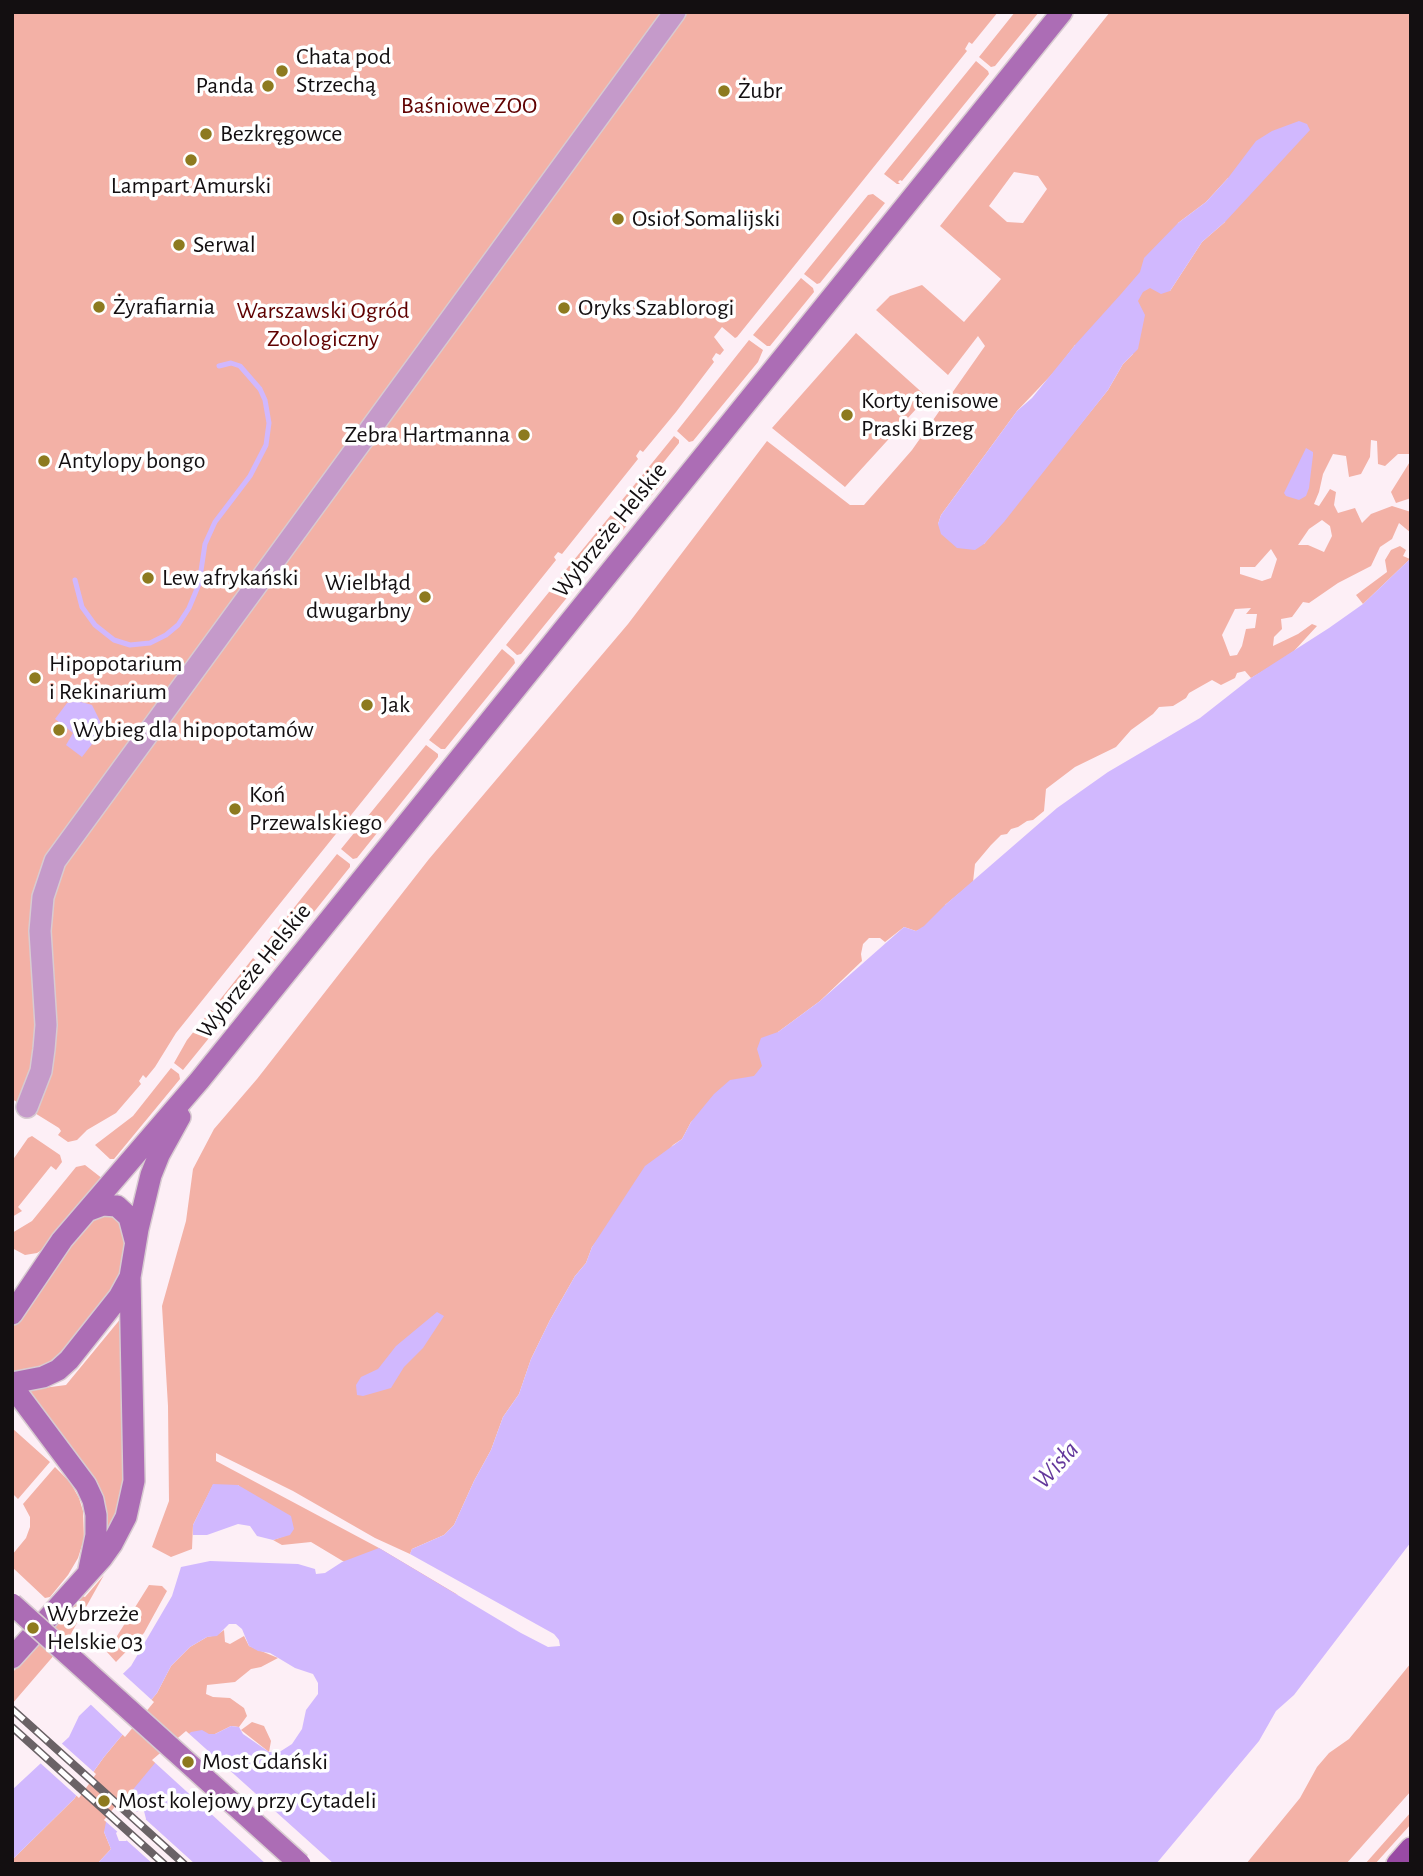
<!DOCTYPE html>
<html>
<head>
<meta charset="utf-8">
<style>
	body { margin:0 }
	#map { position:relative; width:1423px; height:1876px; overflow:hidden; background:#fdeff6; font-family:"Alegreya Sans",sans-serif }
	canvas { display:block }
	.frame { position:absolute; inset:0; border:14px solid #130f11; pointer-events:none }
</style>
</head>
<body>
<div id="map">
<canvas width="1423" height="1876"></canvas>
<div class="frame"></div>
</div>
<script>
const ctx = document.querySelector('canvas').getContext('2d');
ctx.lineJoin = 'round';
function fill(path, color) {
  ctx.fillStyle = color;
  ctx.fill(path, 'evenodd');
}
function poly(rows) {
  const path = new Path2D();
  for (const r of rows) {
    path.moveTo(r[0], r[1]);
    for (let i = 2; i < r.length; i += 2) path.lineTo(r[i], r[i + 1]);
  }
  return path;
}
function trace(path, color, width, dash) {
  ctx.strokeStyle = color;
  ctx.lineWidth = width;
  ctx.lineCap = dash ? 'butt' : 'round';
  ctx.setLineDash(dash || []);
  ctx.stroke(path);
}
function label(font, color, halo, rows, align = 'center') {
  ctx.font = font + ' "Alegreya Sans",sans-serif';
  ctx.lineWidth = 7;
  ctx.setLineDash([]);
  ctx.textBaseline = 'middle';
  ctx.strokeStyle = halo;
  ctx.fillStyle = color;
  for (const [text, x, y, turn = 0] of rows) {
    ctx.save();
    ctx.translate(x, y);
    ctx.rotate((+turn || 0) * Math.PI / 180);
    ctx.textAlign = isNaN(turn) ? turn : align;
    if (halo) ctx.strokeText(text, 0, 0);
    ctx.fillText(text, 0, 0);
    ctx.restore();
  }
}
const green = poly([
	[12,12,998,12,972,44,969,42,965,49,967,51,737,337,735,338,722,327,714,337,724,350,720,355,716,353,712,359,714,362,676,412,643,452,640,450,636,456,638,459,562,554,558,552,554,557,556,560,176,1033,155,1067,146,1078,143,1075,139,1081,141,1084,116,1113,87,1130,77,1140,68,1142,58,1135,61,1131,59,1128,12,1099],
	[1015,12,1039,12,995,66,991,67,979,57],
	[1110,12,1411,12,1411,454,1398,454,1385,466,1378,464,1377,441,1371,440,1370,457,1361,474,1349,477,1346,456,1333,454,1323,474,1319,492,1314,504,1319,506,1330,489,1336,492,1334,505,1338,513,1355,508,1362,523,1371,514,1392,506,1411,512,1411,533,1399,523,1392,539,1380,547,1371,566,1338,583,1309,603,1303,602,1292,617,1281,619,1282,629,1274,637,1273,646,1298,634,1312,624,1317,626,1294,651,1277,663,1251,678,1245,671,1237,673,1235,678,1221,685,1212,680,1189,693,1186,698,1173,706,1159,707,1153,714,1131,730,1116,747,1075,767,1046,789,1044,811,1033,820,1027,821,1018,827,1011,829,1007,834,1001,835,991,845,975,864,973,882,945,905,944,920,916,931,904,927,885,942,880,938,869,938,863,944,861,954,862,961,820,1001,778,1032,789,1051,691,1122,682,1139,673,1145,592,1247,586,1263,575,1276,550,1320,531,1359,519,1394,503,1417,491,1450,474,1481,454,1525,444,1535,412,1549,410,1554,375,1538,293,1491,216,1453,216,1461,379,1548,458,1595,351,1566,311,1542,282,1545,273,1540,290,1534,238,1485,213,1485,193,1525,192,1549,171,1557,152,1547,169,1501,168,1406,162,1306,186,1221,193,1169,214,1129,257,1079,429,859,628,624,767,441,850,505,864,505,912,450,985,346,978,336,948,375,876,310,890,296,922,285,964,322,1001,279,940,226],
	[1014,172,1038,176,1047,189,1023,223,1007,222,989,206],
	[1228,178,1225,222,1202,242,1170,291,1178,223,1206,202],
	[1075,345,1133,354,1123,364,1108,390,984,544,938,524,941,515,1017,411,1056,370],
	[1322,520,1330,526,1332,536,1324,552,1308,545,1298,545,1309,529],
	[1271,549,1277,559,1271,578,1262,581,1240,574,1240,567,1255,567],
	[1251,608,1246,614,1257,614,1255,628,1246,629,1242,646,1237,655,1230,656,1222,635,1235,609],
	[976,61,988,71,989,74,902,181,900,180,898,182,900,184,897,184,884,174],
	[873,194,885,203,820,283,817,284,804,274,868,195],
	[801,278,813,288,814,292,770,346,767,346,753,335],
	[856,333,927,397,845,487,772,428],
	[749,340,763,350,758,362,693,441,689,442,677,431],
	[674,436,679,440,679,443,626,509,623,509,618,505],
	[1411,460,1411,498,1396,503,1391,492],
	[658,476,664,481,633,517,629,511,654,478],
	[615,510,628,520,629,523,580,581,576,581,564,572],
	[1400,546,1406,550,1403,556,1410,559,1363,604,1356,595,1387,572,1385,560,1391,550],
	[562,576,573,585,574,589,521,654,517,655,506,645],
	[502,649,514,659,515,663,445,749,441,749,429,740],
	[426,745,438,754,438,757,357,858,353,859,341,849],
	[337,854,350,864,350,867,273,963,269,963,257,954],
	[253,958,266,970,229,1014,226,1014,215,1006],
	[211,1010,222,1018,222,1022,183,1070,174,1063,187,1040],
	[171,1068,179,1074,180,1079,114,1159,110,1159,95,1145,133,1116],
	[32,1136,60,1155,62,1162,56,1170,51,1166,18,1207,22,1211,12,1217,12,1161,28,1138],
	[85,1165,103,1179,45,1248,37,1253,25,1255,12,1248,12,1233,32,1221,76,1167],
	[104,1214,119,1220,127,1237,125,1261,115,1286,60,1356,46,1365,30,1371,15,1371,12,1369,12,1328,15,1320,33,1293,93,1219],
	[122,1317,127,1467,118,1514,108,1531,28,1390,66,1385],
	[12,1428,50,1462,18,1499,12,1493],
	[55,1467,70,1482,79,1498,83,1511,84,1539,78,1558,68,1575,50,1597,45,1598,12,1567,12,1555,26,1538,30,1527,30,1517,23,1504],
	[104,1575,68,1639,12,1704,12,1673,82,1596,85,1597],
	[149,1585,162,1586,167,1591,144,1633,116,1662,107,1652],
	[224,1630,225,1642,230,1644,244,1636,249,1646,278,1658,261,1667,251,1669,235,1682,207,1685,206,1694,213,1697,230,1698,244,1708,247,1716,239,1727,231,1726,215,1734,209,1734,104,1832,111,1849,97,1864,12,1864,12,1860,74,1799,104,1757,157,1693,171,1666,190,1647,207,1637,217,1635],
	[1411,1663,1411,1791,1346,1864,1246,1864,1300,1798,1317,1767,1329,1753,1349,1739],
	[252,1722,264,1726,271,1741,269,1752,241,1730],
	[1411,1812,1411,1824,1375,1864,1365,1864]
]);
const water = poly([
	[1299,121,1307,124,1310,130,1225,222,1202,242,1170,291,1161,294,1150,288,1143,292,1138,301,1145,315,1138,349,1123,364,1108,390,1004,522,984,544,975,550,957,548,941,534,938,524,941,515,1017,411,1032,398,1075,345,1121,294,1140,272,1144,258,1178,223,1206,202,1228,178,1256,141,1272,131],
	[1306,448,1313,452,1313,455,1309,488,1306,496,1299,500,1286,496,1284,493],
	[1411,558,1411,1542,1294,1695,1276,1711,1259,1741,1156,1864,97,1864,111,1849,104,1832,106,1822,155,1763,191,1732,202,1730,209,1734,215,1734,231,1726,239,1727,243,1734,269,1752,281,1751,292,1744,302,1729,306,1710,318,1694,318,1683,313,1674,295,1668,270,1653,258,1651,249,1646,242,1629,236,1624,229,1624,217,1636,207,1637,190,1647,171,1666,157,1693,104,1757,74,1799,12,1860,12,1790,69,1737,79,1716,131,1666,172,1596,181,1567,210,1561,298,1564,315,1569,316,1574,325,1573,342,1562,379,1548,521,1633,548,1647,560,1646,559,1640,554,1634,410,1554,412,1549,444,1535,454,1525,474,1481,491,1450,503,1417,519,1394,531,1359,550,1320,575,1276,586,1263,592,1247,645,1166,682,1139,691,1122,714,1094,730,1080,754,1076,762,1066,757,1049,761,1038,778,1032,820,1001,904,927,916,931,924,926,945,905,1057,808,1108,772,1200,718,1251,678,1329,628,1363,604],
	[138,1811,144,1811,146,1819,126,1841,119,1841,116,1833],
	[78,701,92,705,101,723,99,735,82,757,66,745,73,733,55,719,67,703],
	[437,1312,444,1316,423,1348,404,1367,391,1388,363,1396,357,1395,356,1385,361,1377,378,1369,396,1346],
	[213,1484,238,1485,291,1516,294,1529,290,1535,273,1540,257,1536,250,1526,238,1524,207,1535,193,1535,193,1525]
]);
const pier = poly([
	[120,1671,154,1702,125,1737,88,1702],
	[186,1731,334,1864,266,1864,152,1760],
	[59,1741,96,1774,79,1798,38,1761],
	[122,1798,139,1814,120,1834,104,1820],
	[143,1817,195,1864,153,1864,124,1838]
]);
const stream = poly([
	[75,580,82,607,95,625,114,640,130,645,150,643,166,635,178,625,189,608,199,584,205,544,215,522,250,476,266,445,269,423,265,400,260,389,240,366,231,363,219,366]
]);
const minor = poly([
	[27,1107,41,1071,44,1049,46,1025,40,931,43,897,55,861,675,12]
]);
const secondary = poly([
	[87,1211,103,1205,117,1206,129,1217,135,1240],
	[12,1314,62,1240,199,1081,1062,12],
	[12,1383,43,1377,58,1370,69,1360,119,1297,130,1277],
	[12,1386,86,1485,93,1500,96,1515,96,1535,89,1569],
	[12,1658,102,1558,112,1544,126,1517,134,1481,130,1277,138,1229,151,1175,159,1155,180,1117]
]);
const primary = poly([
	[1397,1864,1411,1848]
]);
const tram = poly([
	[12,1599,306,1864]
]);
const rail = poly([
	[12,1709,184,1864],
	[12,1727,164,1864]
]);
const secondaryBridge = poly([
	[12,1604,300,1864]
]);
const markers = [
	[282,71,7,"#8d7a1f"],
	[268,86,7,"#8d7a1f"],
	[724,91,7,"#8d7a1f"],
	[206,134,7,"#8d7a1f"],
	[191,160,7,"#8d7a1f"],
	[618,219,7,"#8d7a1f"],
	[179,245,7,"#8d7a1f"],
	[99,307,7,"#8d7a1f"],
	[564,308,7,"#8d7a1f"],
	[847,415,7,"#8d7a1f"],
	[524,435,7,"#8d7a1f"],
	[44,461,7,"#8d7a1f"],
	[148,578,7,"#8d7a1f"],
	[425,597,7,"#8d7a1f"],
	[35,678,7,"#8d7a1f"],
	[367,705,7,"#8d7a1f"],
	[59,730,7,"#8d7a1f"],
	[235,809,7,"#8d7a1f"],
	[33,1628,7,"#8d7a1f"],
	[188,1762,7,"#8d7a1f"],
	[104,1801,7,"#8d7a1f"]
];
const poiNames = [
	["Chata pod",296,57],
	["Strzechą",296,85],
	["Panda",254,86,"right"],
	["Żubr",738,91],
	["Bezkręgowce",220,134],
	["Lampart Amurski",191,186,"center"],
	["Osioł Somalijski",632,219],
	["Serwal",193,245],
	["Żyrafiarnia",113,307],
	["Oryks Szablorogi",578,308],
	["Korty tenisowe",861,401],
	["Praski Brzeg",861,429],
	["Zebra Hartmanna",510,435,"right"],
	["Antylopy bongo",58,461],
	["Lew afrykański",162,578],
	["Wielbłąd",411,583,"right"],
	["dwugarbny",411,611,"right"],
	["Hipopotarium",49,664],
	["i Rekinarium",49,692],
	["Jak",381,705],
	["Wybieg dla hipopotamów",73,730],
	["Koń",249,795],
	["Przewalskiego",249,823],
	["Wybrzeże",47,1614],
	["Helskie 03",47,1642],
	["Most Gdański",202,1762],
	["Most kolejowy przy Cytadeli",118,1801]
];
const parkNames = [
	["Baśniowe ZOO",469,106],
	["Warszawski Ogród",323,311],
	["Zoologiczny",323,339]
];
const streetNames = [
	["Wybrzeże Helskie",610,530,-51],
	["Wybrzeże Helskie",254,971,-51]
];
const waterNames = [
	["Wisła",1056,1465,-48]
];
fill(green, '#f3b1a6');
fill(water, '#d1b8fe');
fill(pier, '#fdeff6');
trace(stream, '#d1b8fe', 5);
trace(minor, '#d8cbd1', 24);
trace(secondary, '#d8cbd1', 24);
trace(primary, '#d8cbd1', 24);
trace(minor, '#c59aca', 21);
trace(secondary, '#ac6db5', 21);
trace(primary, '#994aa4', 21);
trace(tram, '#6a6266', 2);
trace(rail, '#6a6266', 8);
trace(rail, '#fff', 5, [16]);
trace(secondaryBridge, '#d8cbd1', 24, []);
trace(secondaryBridge, '#ac6db5', 21);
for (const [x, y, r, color] of markers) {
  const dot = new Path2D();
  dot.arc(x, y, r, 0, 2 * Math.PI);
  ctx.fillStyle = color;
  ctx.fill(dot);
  trace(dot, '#fff', 2.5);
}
label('24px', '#130f11', '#fff', poiNames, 'left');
label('24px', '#5f0100', '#fff', parkNames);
label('24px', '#130f11', '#fff', streetNames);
label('italic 26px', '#64399c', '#fff', waterNames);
</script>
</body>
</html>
